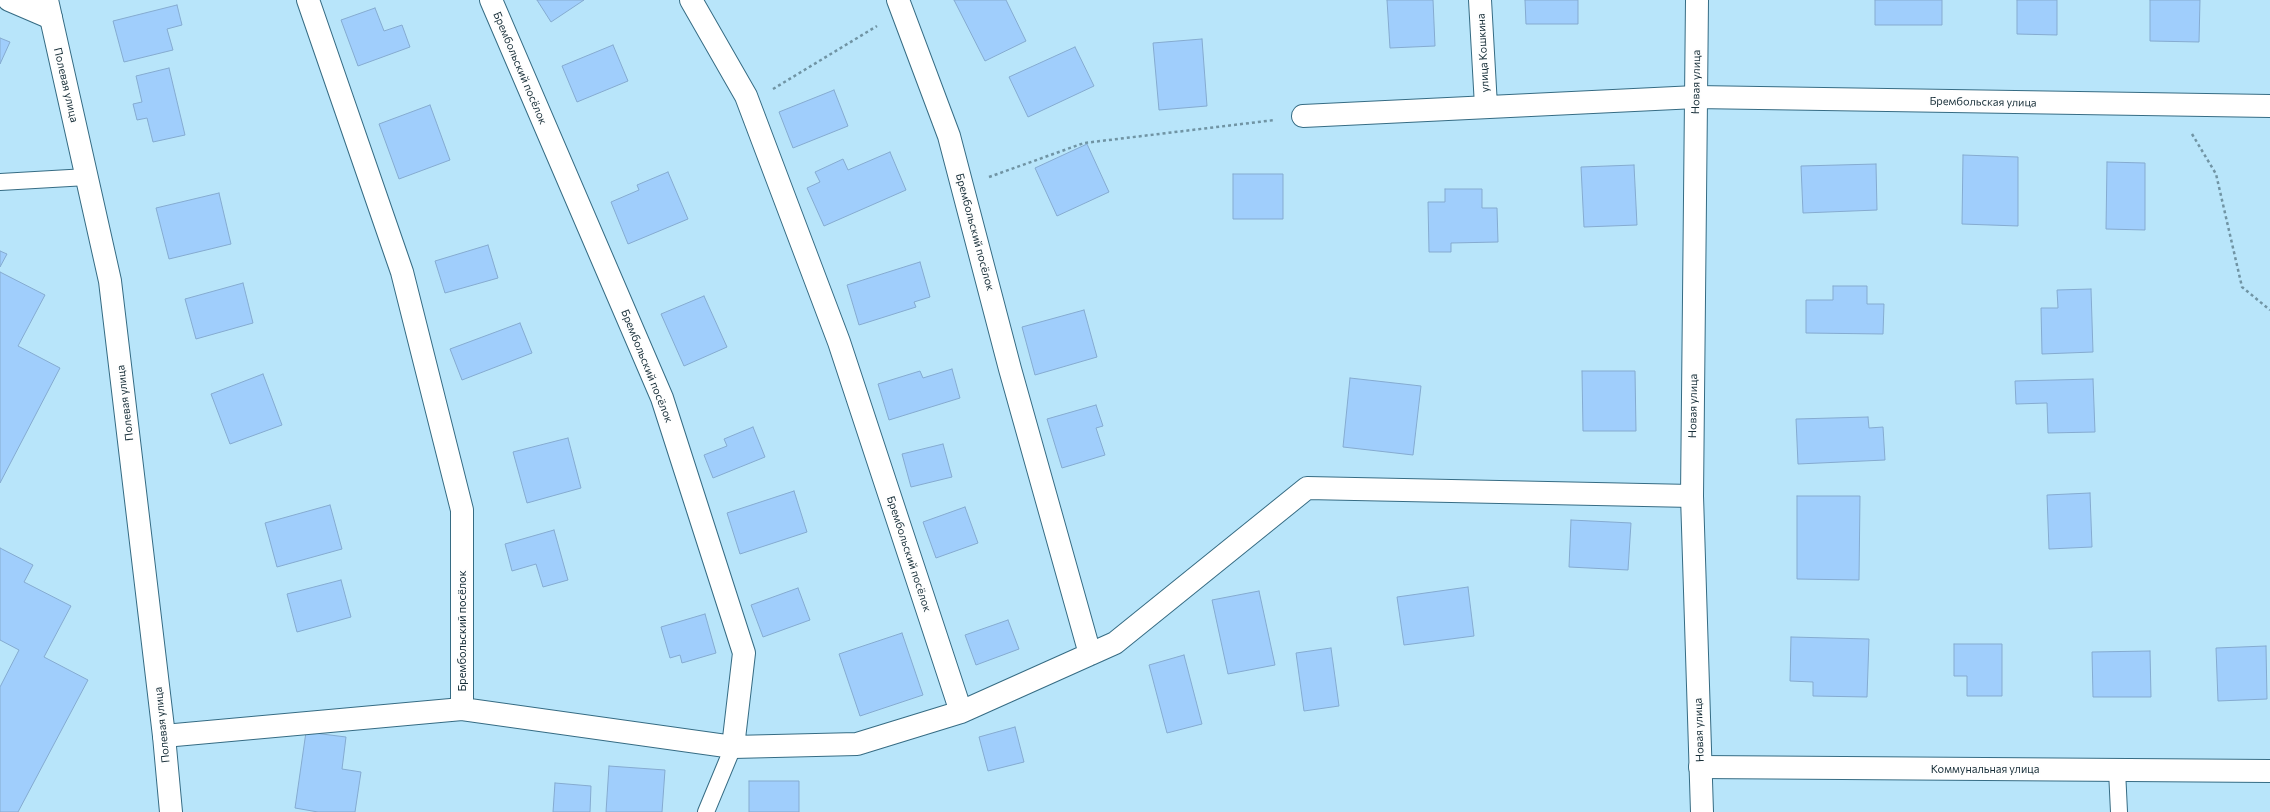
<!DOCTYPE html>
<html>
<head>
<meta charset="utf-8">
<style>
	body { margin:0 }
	canvas { display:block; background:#b8e5fa }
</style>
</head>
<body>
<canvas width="2270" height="812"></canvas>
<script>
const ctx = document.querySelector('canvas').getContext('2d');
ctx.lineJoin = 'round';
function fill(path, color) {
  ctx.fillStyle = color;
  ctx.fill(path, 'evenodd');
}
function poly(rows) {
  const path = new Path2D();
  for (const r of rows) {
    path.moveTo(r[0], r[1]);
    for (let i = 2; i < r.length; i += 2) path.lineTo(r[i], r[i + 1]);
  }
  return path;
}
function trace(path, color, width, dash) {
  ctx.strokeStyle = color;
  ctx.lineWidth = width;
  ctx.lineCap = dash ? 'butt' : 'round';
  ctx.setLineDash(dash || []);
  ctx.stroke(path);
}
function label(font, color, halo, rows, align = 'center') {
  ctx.font = font + ' Commissioner,sans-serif';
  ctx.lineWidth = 4;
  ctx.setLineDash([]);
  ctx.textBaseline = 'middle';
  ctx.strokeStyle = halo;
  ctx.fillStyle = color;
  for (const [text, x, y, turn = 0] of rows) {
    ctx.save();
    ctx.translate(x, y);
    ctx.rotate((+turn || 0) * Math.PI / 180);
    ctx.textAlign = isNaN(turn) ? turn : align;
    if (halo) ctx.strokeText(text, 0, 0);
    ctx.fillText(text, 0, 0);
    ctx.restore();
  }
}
const building = poly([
	[537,0,584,0,551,22,537,0],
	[954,0,1006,0,1026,41,985,61,954,0],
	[1387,0,1433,0,1435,46,1390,48,1387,0],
	[1525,0,1578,0,1578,24,1526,24,1525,0],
	[1875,0,1942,0,1942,25,1875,25,1875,0],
	[2017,0,2057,0,2057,35,2017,34,2017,0],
	[2150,0,2200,0,2199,42,2150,41,2150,0],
	[177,5,182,25,167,29,173,50,124,62,113,21,177,5],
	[375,8,384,31,402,25,410,47,358,66,341,20,375,8],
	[0,38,10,42,0,64,0,38],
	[1202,39,1207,106,1159,110,1153,43,1202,39],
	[613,45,628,81,577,102,562,66,613,45],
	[1075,47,1094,86,1028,117,1009,77,1075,47],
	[169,68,185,135,153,142,147,118,137,120,133,104,142,102,136,76,169,68],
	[834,90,848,126,793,148,779,112,834,90],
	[430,105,450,160,399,179,379,124,430,105],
	[1087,144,1109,192,1057,216,1035,168,1087,144],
	[890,152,906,190,824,226,807,188,820,182,815,172,843,159,848,170,890,152],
	[1963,155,2018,157,2018,226,1962,224,1963,155],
	[2107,162,2145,163,2145,230,2106,229,2107,162],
	[1876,164,1877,210,1803,213,1801,166,1876,164],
	[1634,165,1637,225,1584,227,1581,167,1634,165],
	[668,172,688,219,628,244,611,202,639,190,637,185,668,172],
	[1233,174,1283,174,1283,219,1233,219,1233,174],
	[1445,189,1482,189,1482,208,1497,208,1498,242,1451,243,1451,252,1429,252,1428,202,1445,202,1445,189],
	[219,193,231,244,169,259,156,208,219,193],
	[488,245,498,278,445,293,435,261,488,245],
	[0,251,7,254,0,267,0,251],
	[920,262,930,297,914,302,916,307,859,325,847,285,920,262],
	[0,272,45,295,18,346,60,368,0,483,0,272],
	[243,283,253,323,196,339,185,299,243,283],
	[1833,286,1867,286,1867,304,1884,304,1883,334,1806,333,1806,300,1833,300,1833,286],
	[2091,289,2093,352,2042,354,2041,308,2058,308,2057,290,2091,289],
	[704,296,727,347,684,366,661,314,704,296],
	[1084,310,1097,357,1035,375,1022,327,1084,310],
	[520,323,532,353,462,380,450,349,520,323],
	[952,369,960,398,889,420,878,384,920,371,923,378,952,369],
	[1582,371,1635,371,1636,431,1583,431,1582,371],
	[263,374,282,425,230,444,211,394,263,374],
	[1350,378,1421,386,1413,455,1343,447,1350,378],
	[2093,379,2095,432,2048,433,2047,403,2016,404,2015,381,2093,379],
	[1096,405,1103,426,1096,428,1105,455,1062,468,1047,419,1096,405],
	[1868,417,1869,428,1883,427,1885,460,1798,464,1796,419,1868,417],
	[753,427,765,457,713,478,704,455,727,446,724,439,753,427],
	[568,438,581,488,527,503,513,452,568,438],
	[943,444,952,477,911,487,902,454,943,444],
	[794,491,807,532,740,554,727,513,794,491],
	[2090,493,2092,547,2049,549,2047,495,2090,493],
	[1797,496,1860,496,1859,580,1797,579,1797,496],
	[330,505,342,549,277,567,265,523,330,505],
	[965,507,978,543,936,558,923,522,965,507],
	[1571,520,1631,523,1628,570,1569,567,1571,520],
	[554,530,568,580,543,587,536,564,512,571,505,544,554,530],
	[0,548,33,565,24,582,71,606,44,657,88,680,18,812,0,812,0,687,19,650,0,640,0,548],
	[341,580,351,617,297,632,287,594,341,580],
	[1468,587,1474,636,1404,645,1397,597,1468,587],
	[798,588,810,620,763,637,751,605,798,588],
	[1259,591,1275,665,1228,674,1212,600,1259,591],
	[705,614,716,653,682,663,680,655,670,658,661,627,705,614],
	[1008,620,1019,649,976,665,965,635,1008,620],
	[902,633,923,695,860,716,839,654,902,633],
	[1791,637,1869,639,1867,697,1813,696,1813,682,1790,681,1791,637],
	[1954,644,2002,644,2002,696,1967,696,1967,676,1954,676,1954,644],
	[2266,646,2267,699,2218,701,2216,648,2266,646],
	[1331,648,1339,706,1304,711,1296,653,1331,648],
	[2150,651,2151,697,2093,697,2092,652,2150,651],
	[1184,655,1202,724,1167,733,1149,665,1184,655],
	[1015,727,1024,762,988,771,979,737,1015,727],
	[306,732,346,737,342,769,361,772,355,812,318,812,295,808,306,732],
	[609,766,665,770,662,812,606,812,609,766],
	[749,781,799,781,799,812,749,812,749,781],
	[555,783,591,786,590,812,553,812,555,783]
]);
const path = poly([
	[773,89,877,26],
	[2192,134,2216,174,2242,287,2270,310],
	[989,177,1084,143,1275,120]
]);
const lane = poly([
	[0,182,87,177],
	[2117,770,2119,812],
	[706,812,733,747]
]);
const street = poly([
	[9,0,51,18],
	[308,0,402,272,462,510,462,709],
	[491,0,662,398,744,653,733,747],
	[691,0,746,96,839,342,961,712],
	[898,0,949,136,1010,369,1090,654],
	[1480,0,1486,106],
	[1303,116,1696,97,2270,106],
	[164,736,462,709,733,747,857,744,961,712,1115,643,1307,488,1692,496],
	[1700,767,2270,771]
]);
const secondary = poly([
	[47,0,110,281,164,736,171,812],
	[1697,0,1692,496,1702,812]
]);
const streetNames = [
	["улица Кошкина",1483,53,-93],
	["Брембольский посёлок",520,68,67],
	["Новая улица",1696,82,-89],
	["Полевая улица",66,85,77],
	["Брембольская улица",1983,102,1],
	["Брембольский посёлок",975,232,75],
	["Брембольский посёлок",647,366,68],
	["Полевая улица",125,403,-97],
	["Новая улица",1693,406,-89],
	["Брембольский посёлок",909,554,72],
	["Брембольский посёлок",462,631,-90],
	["Полевая улица",162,725,-96],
	["Новая улица",1699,730,-92],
	["Коммунальная улица",1985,769]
];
fill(building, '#a0cefc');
trace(building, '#85abd0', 1);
trace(lane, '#366c84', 18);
trace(street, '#366c84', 24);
trace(secondary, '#366c84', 24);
trace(path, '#7094a4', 2.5, [3, 3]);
trace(lane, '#fff', 16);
trace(street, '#fff', 22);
trace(secondary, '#fff', 22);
label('11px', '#172e38', '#fefefe', streetNames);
</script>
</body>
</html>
